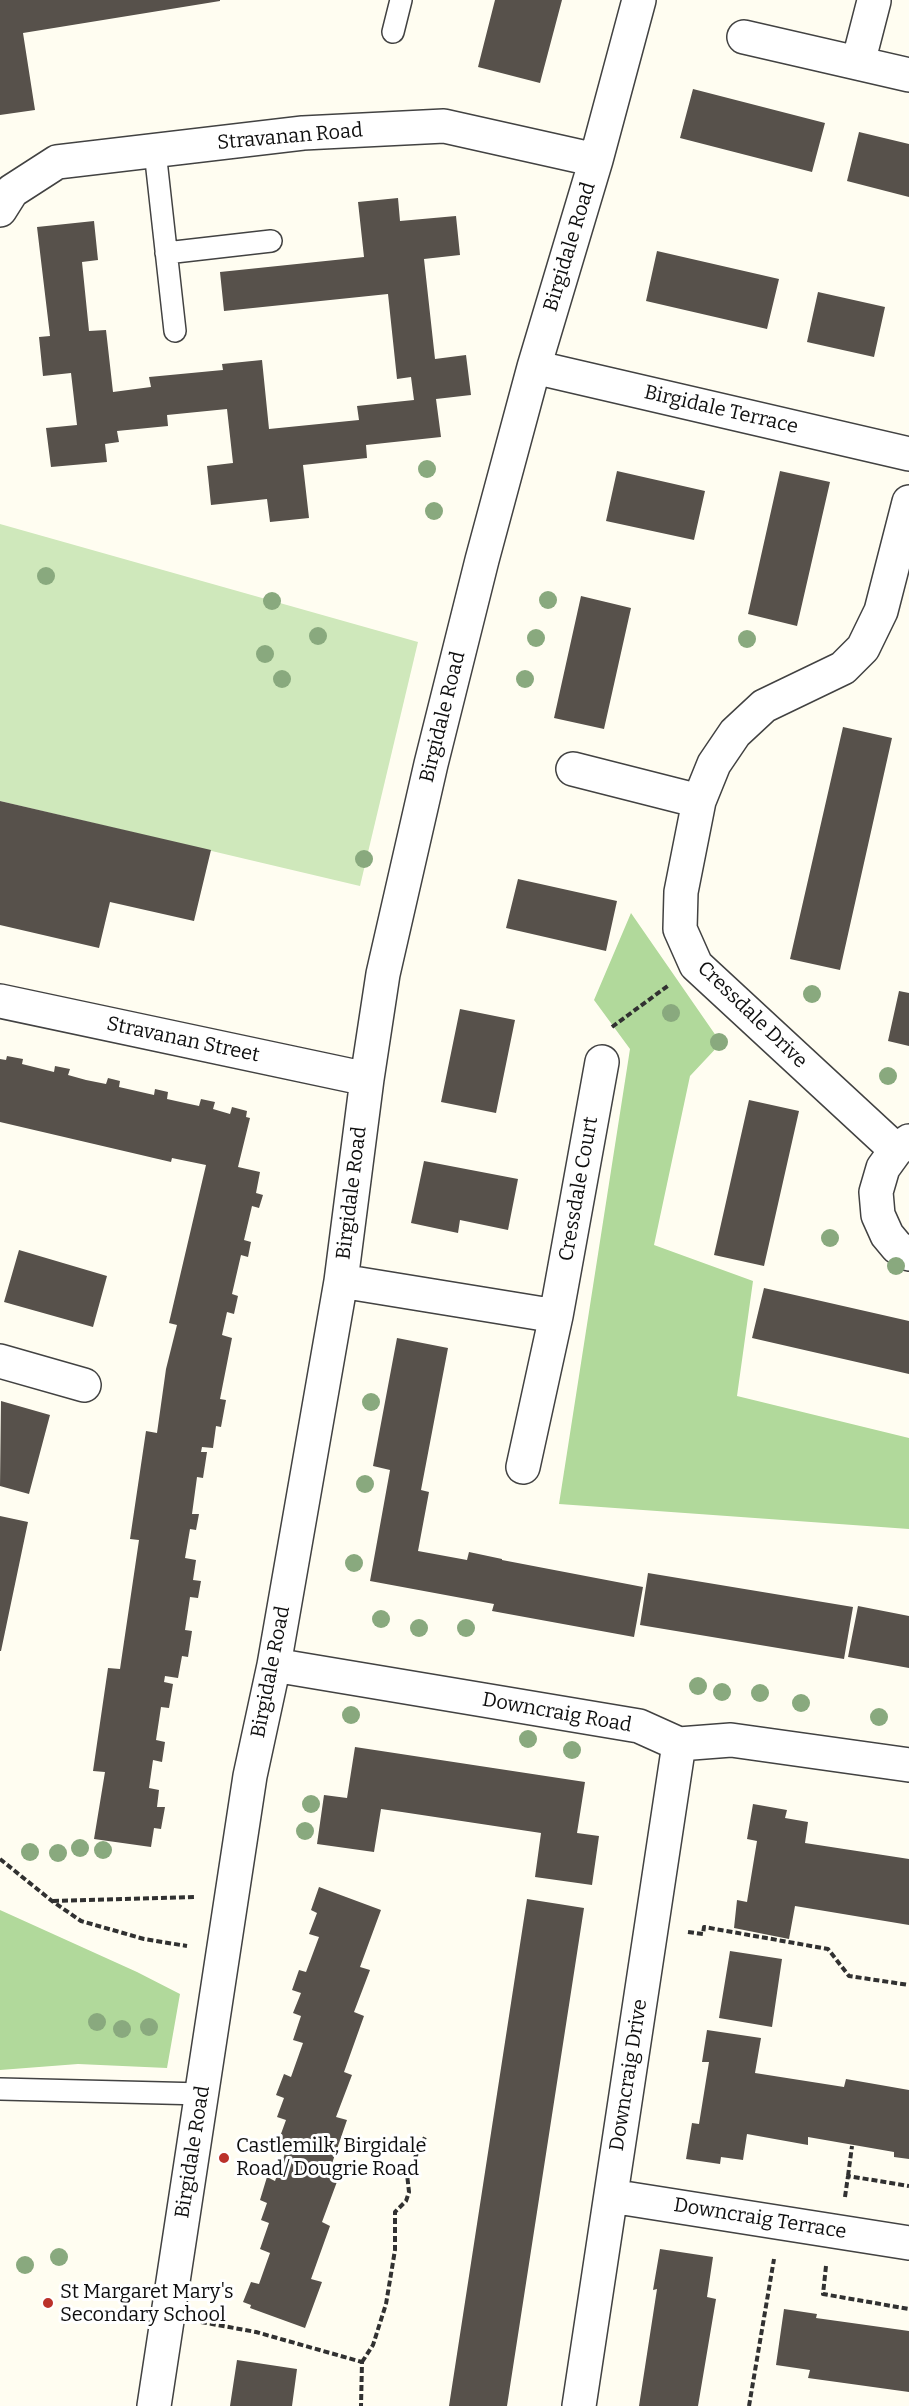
<!DOCTYPE html>
<html>
<head>
<meta charset="utf-8">
<style>
	body { margin:0 }
	canvas { display:block; background:#fffdf1 }
</style>
</head>
<body>
<canvas width="909" height="2406"></canvas>
<script>
const ctx = document.querySelector('canvas').getContext('2d');
ctx.lineJoin = 'round';
function fill(path, color) {
  ctx.fillStyle = color;
  ctx.fill(path, 'evenodd');
}
function poly(rows) {
  const path = new Path2D();
  for (const r of rows) {
    path.moveTo(r[0], r[1]);
    for (let i = 2; i < r.length; i += 2) path.lineTo(r[i], r[i + 1]);
  }
  return path;
}
function trace(path, color, width, dash) {
  ctx.strokeStyle = color;
  ctx.lineWidth = width;
  ctx.lineCap = dash ? 'butt' : 'round';
  ctx.setLineDash(dash || []);
  ctx.stroke(path);
}
function label(font, color, halo, rows, align = 'center') {
  ctx.font = font + ' Bitter,serif';
  ctx.lineWidth = 6;
  ctx.setLineDash([]);
  ctx.textBaseline = 'middle';
  ctx.strokeStyle = halo;
  ctx.fillStyle = color;
  for (const [text, x, y, turn = 0] of rows) {
    ctx.save();
    ctx.translate(x, y);
    ctx.rotate((+turn || 0) * Math.PI / 180);
    ctx.textAlign = isNaN(turn) ? turn : align;
    if (halo) ctx.strokeText(text, 0, 0);
    ctx.fillText(text, 0, 0);
    ctx.restore();
  }
}
const green = poly([
	[0,524,418,642,360,886,0,801]
]);
const forest = poly([
	[631,913,721,1043,690,1076,654,1245,753,1281,737,1396,909,1438,909,1529,559,1504,630,1049,594,1000],
	[0,1910,137,1972,180,1994,167,2068,78,2064,0,2070]
]);
const building = poly([
	[0,0,220,0,220,1,23,33,35,110,0,115],
	[495,0,562,0,540,83,478,67],
	[693,89,825,123,812,172,680,138],
	[859,132,909,144,909,197,847,181],
	[398,198,400,221,456,216,460,255,424,259,435,359,466,355,471,395,436,399,441,437,366,445,367,458,303,465,309,518,270,522,267,499,211,505,207,466,233,463,227,409,167,415,168,426,117,431,119,442,105,444,107,462,51,467,46,428,77,425,71,373,43,376,39,337,50,336,37,227,94,221,98,260,82,262,89,331,106,330,113,392,151,387,149,377,223,370,222,364,262,360,269,429,359,420,357,406,414,400,411,377,397,379,388,294,224,311,220,272,364,257,358,202],
	[657,251,779,279,767,329,646,301],
	[818,292,885,307,874,357,807,342],
	[617,471,705,491,694,540,606,521],
	[780,471,830,482,797,626,748,614],
	[581,596,631,608,604,729,554,718],
	[843,727,892,738,840,970,790,959],
	[0,801,211,850,194,921,110,902,99,948,0,925],
	[518,879,617,901,606,951,506,928],
	[899,991,909,993,909,1046,888,1041],
	[460,1009,515,1020,496,1113,441,1102],
	[7,1056,23,1059,22,1064,54,1072,55,1066,70,1069,68,1075,86,1080,106,1084,108,1078,120,1081,119,1087,154,1095,155,1089,168,1092,167,1099,185,1103,199,1106,201,1099,215,1102,213,1109,230,1114,232,1107,247,1111,246,1117,250,1118,238,1167,260,1172,256,1193,263,1195,259,1208,252,1206,244,1240,251,1242,248,1257,241,1255,232,1294,238,1296,234,1314,227,1312,222,1335,232,1338,220,1399,226,1400,221,1427,216,1426,213,1448,202,1447,201,1452,207,1452,203,1478,197,1477,192,1514,199,1514,196,1530,190,1529,185,1558,196,1560,193,1580,201,1581,198,1598,190,1597,185,1630,192,1631,188,1657,182,1656,178,1678,165,1676,164,1682,173,1684,169,1708,161,1707,156,1740,165,1742,162,1762,153,1760,149,1788,159,1790,157,1807,165,1807,161,1829,154,1828,151,1847,94,1839,105,1772,93,1771,108,1668,120,1669,139,1540,130,1539,146,1431,157,1433,166,1369,177,1325,169,1323,206,1165,172,1158,171,1162,0,1122,0,1059,6,1060],
	[749,1100,799,1111,764,1266,714,1255],
	[424,1161,518,1179,508,1230,460,1220,458,1233,411,1223],
	[19,1250,107,1276,93,1327,4,1302],
	[764,1288,909,1321,909,1374,752,1338],
	[397,1338,448,1348,421,1490,429,1492,418,1551,467,1560,469,1552,502,1559,502,1560,643,1587,634,1637,492,1611,494,1604,370,1581,390,1470,373,1466],
	[1,1401,50,1415,29,1494,0,1486],
	[0,1516,28,1522,1,1651,0,1651],
	[648,1573,853,1607,844,1659,640,1625],
	[858,1606,909,1616,909,1668,848,1657],
	[355,1747,585,1782,577,1833,599,1836,592,1885,535,1877,541,1833,402,1812,381,1809,374,1852,317,1844,324,1795,347,1798],
	[753,1804,787,1810,785,1818,808,1822,805,1843,909,1859,909,1925,795,1906,789,1939,734,1928,737,1900,747,1902,757,1841,747,1839],
	[319,1887,381,1910,360,1967,370,1970,354,2012,364,2016,344,2072,352,2075,336,2117,347,2120,328,2175,338,2179,322,2222,330,2226,311,2279,322,2282,305,2328,250,2308,251,2305,243,2302,251,2282,259,2284,270,2253,260,2249,269,2223,261,2220,267,2203,260,2200,267,2177,275,2181,288,2145,278,2142,286,2120,277,2117,284,2098,276,2095,284,2074,291,2077,303,2043,293,2040,301,2016,293,2013,301,1993,292,1990,299,1970,306,1972,319,1937,309,1934,317,1913,311,1910],
	[527,1899,584,1908,507,2406,449,2406],
	[730,1951,782,1959,772,2027,719,2018],
	[707,2030,761,2038,755,2073,844,2087,846,2079,909,2090,909,2159,894,2157,894,2152,808,2137,808,2145,747,2134,743,2160,721,2157,720,2164,686,2159,692,2123,699,2124,709,2062,702,2062],
	[660,2249,713,2257,707,2297,716,2299,698,2406,639,2406,657,2289,653,2290],
	[784,2309,817,2314,816,2318,909,2331,909,2392,808,2378,810,2370,776,2365],
	[237,2360,297,2369,292,2406,230,2406]
]);
const path = poly([
	[612,1027,669,985],
	[0,1859,52,1901,81,1921,144,1939,187,1946],
	[53,1901,195,1897],
	[688,1932,703,1934,704,1927,828,1949,849,1976,909,1985],
	[848,2176,852,2146],
	[845,2197,848,2176,909,2186],
	[826,2266,823,2294,909,2309],
	[201,2322,256,2332,362,2362,361,2406],
	[362,2362,373,2345,386,2304,395,2250,395,2212,406,2201,409,2192,407,2174,425,2137],
	[749,2406,774,2259]
]);
const lane = poly([
	[393,32,401,0],
	[155,151,175,331],
	[166,253,271,241],
	[0,2089,203,2094]
]);
const street = poly([
	[744,37,909,75],
	[858,63,874,1],
	[0,210,12,191,57,162,303,133,444,126,596,160],
	[534,367,909,454],
	[573,769,699,801],
	[0,1001,367,1079],
	[909,1141,896,1150,883,1168,876,1192,878,1215,887,1235,897,1247,909,1254],
	[896,1150,696,965,680,929,681,892,699,801,714,764,735,733,764,706,843,668,863,648,881,611,909,502],
	[341,1281,556,1316],
	[0,1361,84,1385],
	[523,1467,556,1316,602,1062],
	[274,1665,639,1726,679,1744,731,1740,909,1765],
	[611,2196,909,2243],
	[154,2406,250,1776,274,1665,341,1281,367,1079,383,974,431,764,482,560,534,367,596,160,639,0],
	[579,2406,679,1744]
]);
const trees = [
	[427,469],
	[434,511],
	[46,576],
	[548,600],
	[272,601],
	[318,636],
	[536,638],
	[747,639],
	[265,654],
	[282,679],
	[525,679],
	[364,859],
	[812,994],
	[671,1013],
	[719,1042],
	[888,1076],
	[830,1238],
	[896,1266],
	[371,1402],
	[365,1484],
	[354,1563],
	[381,1619],
	[419,1628],
	[466,1628],
	[698,1686],
	[722,1692],
	[760,1693],
	[801,1703],
	[351,1715],
	[879,1717],
	[528,1739],
	[572,1750],
	[311,1804],
	[305,1831],
	[80,1848],
	[103,1850],
	[30,1852],
	[58,1853],
	[97,2022],
	[149,2027],
	[122,2029],
	[59,2257],
	[25,2265]
];
const markers = [
	[224,2158,6,"#bb312a"],
	[48,2303,6,"#bb312a"]
];
const streetNames = [
	["Stravanan Road",290,137,-5],
	["Birgidale Road",570,247,-73],
	["Birgidale Terrace",721,410,13],
	["Birgidale Road",443,717,-76],
	["Cressdale Drive",752,1015,44],
	["Stravanan Street",183,1040,12],
	["Cressdale Court",579,1189,-80],
	["Birgidale Road",352,1193,-83],
	["Birgidale Road",271,1672,-79],
	["Downcraig Road",557,1713,10],
	["Downcraig Drive",629,2075,-81],
	["Birgidale Road",193,2152,-81],
	["Downcraig Terrace",760,2219,9]
];
const poiNames = [
	["Castlemilk, Birgidale",236,2146],
	["Road/ Dougrie Road",236,2169],
	["St Margaret Mary's",60,2292],
	["Secondary School",60,2315]
];
fill(green, '#cfe8bb');
fill(forest, '#b1d99b');
fill(building, '#57514b');
trace(lane, '#424242', 24);
trace(street, '#424242', 36);
trace(path, '#313131', 4, [6, 3]);
trace(lane, '#fff', 21);
trace(street, '#fff', 33);
ctx.fillStyle = '#89a97e';
for (const [x, y] of trees) {
  ctx.beginPath();
  ctx.arc(x, y, 9, 0, 2 * Math.PI);
  ctx.fill();
}
for (const [x, y, r, color] of markers) {
  const dot = new Path2D();
  dot.arc(x, y, r, 0, 2 * Math.PI);
  ctx.fillStyle = color;
  ctx.fill(dot);
  trace(dot, '#fff', 2);
}
label('20px', '#0f0f0f', '#fff', streetNames);
label('20px', '#0f0f0f', '#fff', poiNames, 'left');
</script>
</body>
</html>
